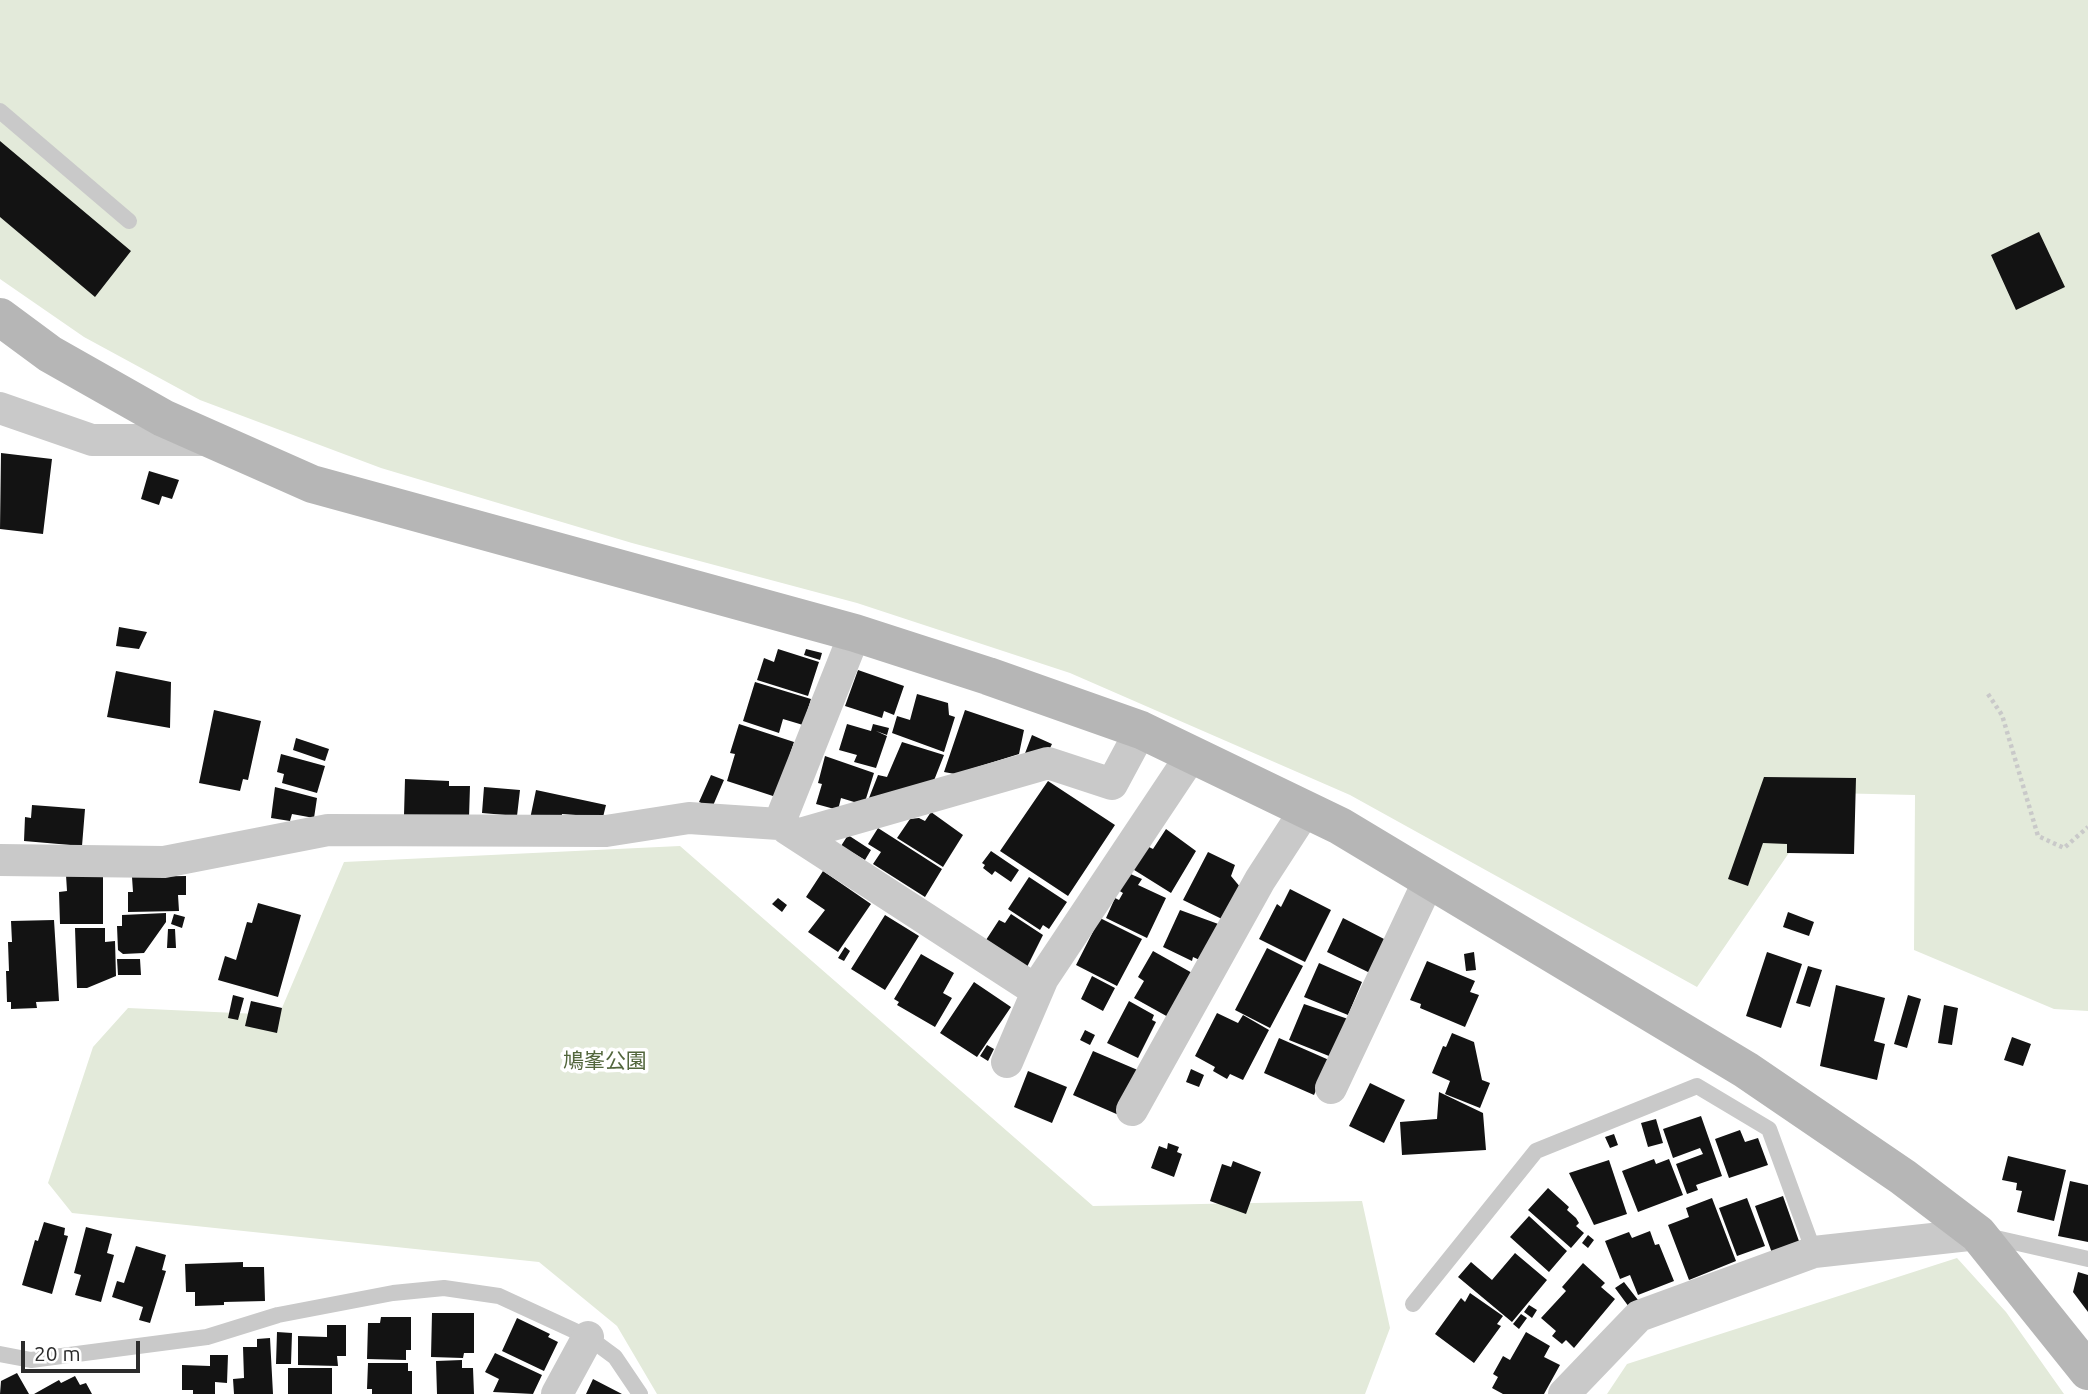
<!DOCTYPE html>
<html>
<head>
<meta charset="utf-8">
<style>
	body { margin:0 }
	#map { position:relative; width:2088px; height:1394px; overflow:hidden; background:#fff; font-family:Ubuntu,sans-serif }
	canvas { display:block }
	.scale { position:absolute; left:21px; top:1341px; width:119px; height:32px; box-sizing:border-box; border:4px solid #2c2c2c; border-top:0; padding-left:9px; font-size:21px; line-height:24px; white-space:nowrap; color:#2c2c2c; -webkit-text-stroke:5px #fff; paint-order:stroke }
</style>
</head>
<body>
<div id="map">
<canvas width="2088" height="1394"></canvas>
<div class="scale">20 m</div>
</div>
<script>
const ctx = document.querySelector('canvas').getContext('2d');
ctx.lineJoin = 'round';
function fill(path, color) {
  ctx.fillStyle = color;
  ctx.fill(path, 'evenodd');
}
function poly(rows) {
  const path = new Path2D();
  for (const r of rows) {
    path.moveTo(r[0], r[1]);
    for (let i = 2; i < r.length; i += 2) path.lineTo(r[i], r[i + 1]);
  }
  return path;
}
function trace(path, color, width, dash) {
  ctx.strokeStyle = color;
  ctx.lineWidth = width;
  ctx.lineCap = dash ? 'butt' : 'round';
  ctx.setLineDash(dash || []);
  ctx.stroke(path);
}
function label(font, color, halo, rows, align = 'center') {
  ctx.font = font + ' Ubuntu,"Noto Sans JP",sans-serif';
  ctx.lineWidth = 7;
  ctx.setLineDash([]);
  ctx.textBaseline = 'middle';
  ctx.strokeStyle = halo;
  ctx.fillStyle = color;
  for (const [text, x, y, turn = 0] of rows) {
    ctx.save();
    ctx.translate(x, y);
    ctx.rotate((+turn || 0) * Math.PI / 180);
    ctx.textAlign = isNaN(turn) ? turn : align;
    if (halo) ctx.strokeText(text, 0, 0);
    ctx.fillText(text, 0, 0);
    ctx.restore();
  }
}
const green = poly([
	[0,0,2088,0,2088,1011,2054,1009,1914,950,1915,795,1830,793,1697,987,1350,795,1070,673,857,603,632,543,381,468,200,400,84,337,0,279],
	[680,846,1093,1206,1362,1201,1390,1328,1365,1394,657,1394,617,1326,539,1262,72,1213,48,1183,93,1047,128,1008,279,1015,344,862],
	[1957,1258,2006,1312,2064,1394,1607,1394,1627,1364]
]);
const building = poly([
	[0,141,131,251,95,297,0,217],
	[2039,232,2065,287,2016,310,1991,255],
	[1,453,52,459,43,534,0,529],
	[149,471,179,480,172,499,162,496,159,505,141,499],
	[119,627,147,632,139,649,116,646],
	[778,649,819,662,808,696,757,680,764,658,774,662],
	[806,649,822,653,820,660,804,655],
	[858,670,904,686,894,715,884,711,882,718,845,706],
	[116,671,171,682,170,728,107,717],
	[755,682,811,699,803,725,783,719,779,733,743,721],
	[917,694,948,703,949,715,955,717,944,752,892,733,897,716,910,720],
	[214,710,261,721,248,780,243,779,240,791,199,783],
	[965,710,1024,730,1019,754,955,774,944,772],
	[739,724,794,742,776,797,727,781,735,754,730,753],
	[847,724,871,731,873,724,889,728,887,735,876,731,887,736,876,768,854,762,857,755,839,750],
	[1032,735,1052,744,1049,750,1024,756],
	[296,738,329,749,325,761,293,750],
	[902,742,944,755,933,783,867,803,878,775,887,777],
	[281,754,325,766,317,793,282,783,284,774,277,772],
	[825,756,874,773,864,805,841,798,838,810,816,804,822,784,818,783],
	[711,775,724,780,712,808,699,802],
	[1764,777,1856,778,1854,854,1787,853,1787,844,1763,843,1748,886,1728,879],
	[405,779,449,781,449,786,470,786,469,817,404,815],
	[1048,781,1115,825,1068,896,1000,851],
	[275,787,317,798,314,818,292,814,290,821,271,818],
	[484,787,520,790,517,816,482,813],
	[536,790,606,805,603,817,562,814,561,821,530,819],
	[32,805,85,809,82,846,24,841,25,817,31,818],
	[931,812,963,835,943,867,897,838,910,819,919,818,925,821],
	[878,828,942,869,925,897,873,864,881,852,868,844],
	[1166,829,1196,851,1171,893,1131,868,1145,845,1153,849],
	[848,835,871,850,865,860,841,846],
	[991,851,1019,870,1011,882,995,871,992,875,983,868,985,865,982,863],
	[1208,852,1235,865,1231,876,1241,888,1224,920,1183,900],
	[823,871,871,904,838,952,808,932,825,910,806,897],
	[1126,872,1142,879,1138,885,1166,898,1147,938,1106,918,1115,898,1119,900,1123,893,1118,890],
	[103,874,103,924,60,924,59,892,67,891,66,875],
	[186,876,186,895,178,895,179,911,128,912,128,892,133,892,132,877],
	[1029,877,1067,902,1049,929,1043,925,1040,930,1008,909],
	[1290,889,1331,910,1305,962,1259,939,1277,904,1281,907],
	[778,898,787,905,782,912,772,904],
	[258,903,301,915,278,997,218,980,225,956,236,960,247,922,252,923],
	[1180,910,1221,925,1204,962,1193,957,1192,961,1163,947],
	[1788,912,1814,922,1809,936,1783,927],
	[166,913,166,922,144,953,123,954,118,950,117,926,122,926,122,915],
	[174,914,185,917,182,928,171,924],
	[1011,914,1043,935,1027,967,986,940,999,920,1005,923],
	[885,915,919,936,885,990,851,969],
	[1100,918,1142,939,1117,986,1076,965],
	[1343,918,1386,940,1370,973,1327,952],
	[54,920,59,1001,36,1002,37,1008,11,1009,11,1002,7,1002,6,971,9,971,8,942,12,942,11,921],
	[75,928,105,928,105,942,115,941,116,976,87,988,77,988],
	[168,929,175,929,176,948,167,948],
	[845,947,850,951,844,961,838,958],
	[1267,948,1303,966,1270,1028,1235,1010],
	[1153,951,1194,974,1170,1018,1134,998,1144,981,1138,977],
	[1474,952,1476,970,1466,971,1464,954],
	[1767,952,1802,964,1781,1028,1746,1016],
	[921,954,954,973,943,993,952,998,935,1027,897,1005,899,1002,894,999],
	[117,959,140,959,141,975,118,975],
	[1427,961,1475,981,1470,992,1479,995,1465,1027,1420,1008,1421,1004,1410,1000],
	[1319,963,1362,982,1348,1015,1304,997],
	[1808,966,1822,970,1810,1007,1796,1003],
	[1092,976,1115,988,1103,1011,1081,999],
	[974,982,1011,1007,977,1057,940,1033],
	[1836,985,1885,998,1874,1041,1885,1044,1877,1080,1820,1066],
	[233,995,244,998,238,1020,228,1018],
	[1908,995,1921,999,1907,1048,1894,1044],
	[251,1001,282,1008,277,1033,245,1026],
	[1129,1001,1154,1015,1152,1020,1156,1022,1138,1058,1107,1043],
	[1304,1004,1351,1020,1334,1058,1289,1040],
	[1944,1005,1958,1008,1952,1045,1938,1043],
	[1217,1013,1238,1023,1243,1015,1269,1030,1243,1080,1230,1074,1227,1079,1213,1071,1215,1067,1195,1056],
	[1085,1030,1095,1035,1090,1045,1080,1040],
	[1452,1033,1474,1042,1482,1080,1490,1083,1480,1108,1445,1094,1450,1081,1432,1073,1443,1046,1446,1047],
	[2012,1037,2031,1044,2023,1066,2004,1060],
	[1279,1038,1329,1060,1314,1095,1264,1073],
	[987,1045,994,1049,988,1061,980,1056],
	[1093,1051,1140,1071,1121,1116,1073,1095],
	[1191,1069,1204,1075,1199,1087,1186,1082],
	[1028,1071,1067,1087,1052,1123,1014,1107],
	[1370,1083,1405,1100,1384,1143,1349,1126],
	[1439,1092,1483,1113,1486,1150,1402,1155,1400,1122,1437,1119],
	[1701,1116,1722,1176,1696,1185,1698,1190,1687,1194,1676,1164,1703,1154,1700,1148,1673,1158,1663,1129],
	[1656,1119,1663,1143,1648,1147,1641,1123],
	[1740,1130,1745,1142,1758,1138,1768,1165,1729,1178,1715,1139],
	[1614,1134,1618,1145,1610,1148,1605,1137],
	[1168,1143,1179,1147,1177,1152,1182,1154,1174,1177,1151,1168,1159,1146,1167,1149],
	[2008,1156,2066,1170,2054,1221,2017,1212,2022,1191,2016,1190,2017,1183,2002,1180],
	[1654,1159,1656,1164,1669,1159,1683,1195,1638,1212,1622,1171],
	[1609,1160,1627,1214,1594,1225,1569,1173],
	[1233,1161,1261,1172,1246,1214,1210,1201,1222,1164,1231,1167],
	[2070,1181,2088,1185,2088,1242,2058,1236],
	[1548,1188,1569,1207,1567,1210,1576,1218,1579,1223,1576,1226,1584,1233,1571,1248,1528,1210],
	[1783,1196,1800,1244,1772,1253,1755,1206],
	[1712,1198,1736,1261,1689,1280,1668,1225,1689,1217,1686,1208],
	[1747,1198,1765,1246,1737,1256,1719,1208],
	[1529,1216,1567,1251,1549,1272,1510,1237],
	[44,1222,65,1228,64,1235,68,1236,52,1294,22,1285,35,1240,38,1241],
	[86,1227,112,1234,107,1253,114,1255,101,1302,75,1295,81,1275,74,1273],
	[1650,1231,1655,1245,1659,1244,1674,1281,1638,1295,1630,1275,1620,1279,1605,1241,1629,1232,1632,1238],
	[1588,1235,1594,1240,1588,1248,1582,1243],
	[136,1246,166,1255,162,1270,166,1271,150,1323,139,1320,143,1307,112,1297,117,1281,124,1283],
	[1515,1253,1547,1280,1512,1322,1458,1277,1471,1262,1492,1280],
	[243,1262,243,1267,264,1267,265,1301,224,1302,224,1305,195,1306,195,1292,186,1292,185,1264],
	[1583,1263,1605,1283,1601,1287,1615,1299,1574,1348,1566,1340,1562,1344,1552,1336,1556,1331,1541,1318,1566,1291,1562,1287],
	[2078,1272,2088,1275,2088,1312,2073,1292],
	[1624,1282,1638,1300,1629,1307,1615,1288],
	[1470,1293,1503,1316,1497,1324,1501,1326,1474,1363,1435,1334,1461,1298,1465,1302],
	[1529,1305,1537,1310,1532,1318,1524,1312],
	[432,1313,474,1313,474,1353,464,1353,463,1358,431,1357],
	[1521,1314,1527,1318,1519,1329,1513,1324],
	[381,1317,411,1317,411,1350,406,1350,406,1360,367,1359,368,1323,380,1323],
	[517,1318,550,1334,548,1337,558,1342,544,1371,502,1351],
	[327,1325,346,1325,346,1356,337,1356,338,1366,298,1365,298,1336,327,1337],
	[277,1332,292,1333,291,1364,276,1364],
	[1526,1332,1550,1346,1544,1357,1560,1365,1544,1394,1503,1394,1492,1388,1498,1377,1493,1374,1503,1356,1510,1360],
	[270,1338,273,1394,234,1394,233,1379,244,1378,243,1347,257,1347,257,1339],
	[495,1353,542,1375,533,1394,493,1392,499,1379,485,1372],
	[210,1355,228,1355,227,1383,215,1382,215,1394,193,1394,193,1390,182,1390,182,1365,210,1366],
	[462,1360,462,1368,473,1368,474,1394,437,1394,436,1361],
	[368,1363,408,1363,408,1371,412,1371,412,1394,372,1394,372,1389,367,1389],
	[288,1368,332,1368,332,1394,288,1394],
	[17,1373,29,1394,0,1394,1,1381],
	[75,1376,80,1385,86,1383,92,1394,34,1394,59,1380,61,1383],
	[593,1379,622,1394,586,1394]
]);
const path = poly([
	[1988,694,2002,715,2038,836,2064,848,2088,827]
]);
const lane = poly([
	[0,111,129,221],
	[1987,1236,2088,1259],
	[1413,1304,1536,1151,1697,1086,1769,1129,1814,1252],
	[0,1354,31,1360,207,1337,278,1315,393,1293,444,1288,499,1296,588,1337,615,1357,640,1394]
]);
const street = poly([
	[0,408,92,440,206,440],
	[786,828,1037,991],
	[797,835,1048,763,1112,784,1141,730],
	[0,860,164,862,328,830,606,831,689,818,779,824,855,633],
	[1007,1062,1043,978,1193,753],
	[1331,1088,1430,878],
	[1132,1110,1260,880,1306,809],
	[557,1394,588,1337],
	[1564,1394,1639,1316,1814,1252,1978,1234]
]);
const secondary = poly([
	[0,317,50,354,163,418,312,484,855,633,988,676,1141,730,1340,826,1746,1070,1903,1177,1978,1234,2088,1371]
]);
const parkNames = [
	["鳩峯公園",605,1061]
];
fill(green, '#e3eada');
fill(building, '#131313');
trace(path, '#c9c9c9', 4.5, [3.5, 3.5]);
trace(lane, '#c9c9c9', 16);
trace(street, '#c9c9c9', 32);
trace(secondary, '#b6b6b6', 38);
label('21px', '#52663c', '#fff', parkNames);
</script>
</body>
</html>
